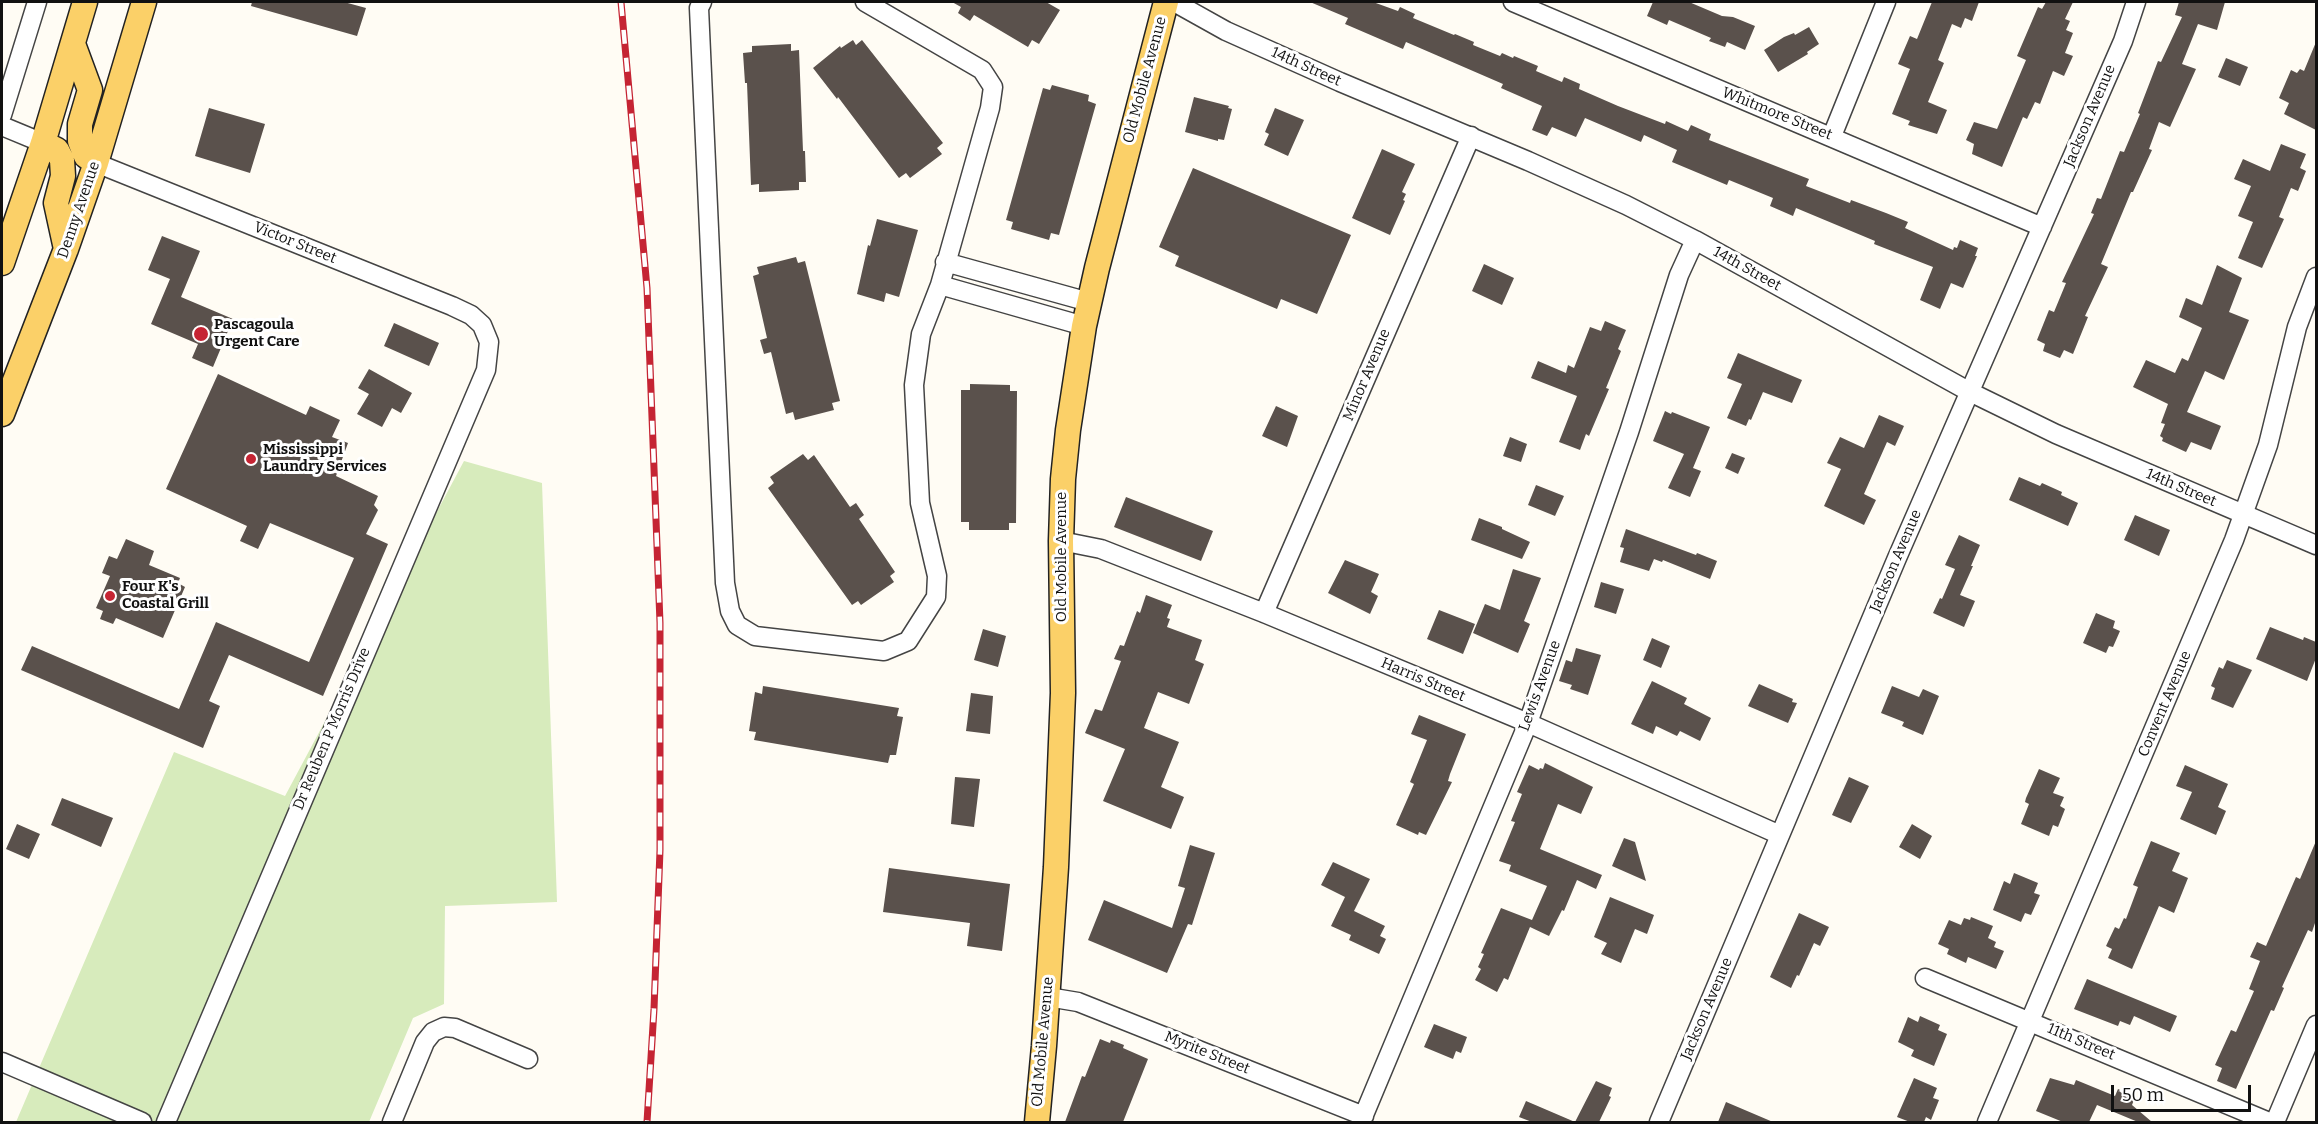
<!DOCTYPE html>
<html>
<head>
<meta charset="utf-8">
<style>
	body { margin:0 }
	#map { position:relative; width:2318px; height:1124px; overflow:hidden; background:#fffcf4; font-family:Bitter,serif }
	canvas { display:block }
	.frame { position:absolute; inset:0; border:3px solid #111; pointer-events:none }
	.scale { position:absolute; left:2111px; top:1085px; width:140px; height:27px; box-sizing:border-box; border:3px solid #111; border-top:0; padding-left:8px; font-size:18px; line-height:21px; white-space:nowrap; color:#111; -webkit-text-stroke:4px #fff; paint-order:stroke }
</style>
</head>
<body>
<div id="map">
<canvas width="2318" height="1124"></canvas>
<div class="frame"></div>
<div class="scale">50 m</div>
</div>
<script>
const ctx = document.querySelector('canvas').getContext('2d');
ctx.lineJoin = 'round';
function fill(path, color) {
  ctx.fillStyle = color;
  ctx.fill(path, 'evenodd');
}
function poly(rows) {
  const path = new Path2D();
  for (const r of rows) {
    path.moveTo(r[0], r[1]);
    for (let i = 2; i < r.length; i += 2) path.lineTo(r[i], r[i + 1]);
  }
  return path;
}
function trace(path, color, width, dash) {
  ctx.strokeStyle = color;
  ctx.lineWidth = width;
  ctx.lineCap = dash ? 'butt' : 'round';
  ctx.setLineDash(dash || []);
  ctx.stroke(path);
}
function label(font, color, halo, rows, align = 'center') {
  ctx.font = font + ' Bitter,serif';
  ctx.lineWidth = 6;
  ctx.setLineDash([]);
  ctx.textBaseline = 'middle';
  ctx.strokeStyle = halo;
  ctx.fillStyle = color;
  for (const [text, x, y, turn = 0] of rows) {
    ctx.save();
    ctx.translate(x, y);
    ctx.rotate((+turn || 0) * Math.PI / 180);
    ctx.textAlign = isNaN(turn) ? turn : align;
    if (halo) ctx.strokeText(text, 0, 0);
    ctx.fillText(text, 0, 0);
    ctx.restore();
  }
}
const green = poly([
	[464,461,542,483,557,902,445,906,444,1004,413,1018,369,1122,16,1122,174,752,285,796]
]);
const building = poly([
	[252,2,344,2,366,8,357,36,251,6],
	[952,2,1046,2,1060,10,1039,44,1032,40,1028,47,974,15,970,21,958,13,961,7],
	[1310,2,1373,2,1398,11,1400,7,1415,14,1413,18,1454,35,1455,34,1474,42,1473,45,1500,56,1502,53,1513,58,1514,56,1538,66,1536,71,1562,82,1564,77,1580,84,1579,89,1618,106,1665,124,1666,121,1688,131,1691,125,1711,134,1709,140,1809,179,1806,186,1850,203,1851,200,1886,213,1908,222,1905,228,1953,250,1954,247,1957,248,1960,240,1978,248,1975,256,1977,256,1963,288,1951,283,1940,309,1920,300,1933,267,1874,244,1875,241,1796,208,1793,216,1770,206,1773,198,1729,180,1727,185,1672,162,1677,150,1644,135,1641,142,1585,118,1576,137,1552,127,1547,136,1532,130,1542,106,1501,88,1503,84,1406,42,1403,49,1345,24,1348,18],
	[1653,2,1689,2,1722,16,1733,17,1755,26,1745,50,1727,42,1725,47,1709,41,1711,38,1669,20,1667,25,1647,16],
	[1932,2,1979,2,1972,21,1965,18,1961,28,1952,24,1938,60,1944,63,1928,102,1947,110,1937,134,1908,125,1910,121,1892,114,1910,69,1898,64,1910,36,1917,39],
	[2046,2,2073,2,2065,19,2070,21,2066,30,2073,33,2065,53,2073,56,2064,76,2053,71,2040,104,2035,102,2027,119,2023,117,2002,167,1972,154,1974,144,1966,140,1974,122,1997,129,2026,60,2017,56,2038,7,2042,9],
	[2179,2,2225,2,2217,30,2198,24,2182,64,2196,69,2170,127,2159,122,2149,149,2152,150,2133,192,2131,192,2101,264,2108,267,2085,316,2088,317,2073,354,2064,350,2060,358,2043,351,2045,344,2037,340,2049,310,2054,312,2066,283,2062,282,2094,214,2091,213,2097,198,2101,199,2120,151,2124,152,2140,114,2138,113,2158,61,2161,62,2182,17,2175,15],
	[1809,27,1819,44,1807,52,1808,54,1778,72,1764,50,1784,37,1794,33,1795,35],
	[853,40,856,45,862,40,943,143,937,148,942,154,910,178,906,173,899,178,838,97,837,99,813,68,840,46,841,48],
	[2316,42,2316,130,2284,114,2289,103,2279,98,2291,70,2297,73,2300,69,2304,71],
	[791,44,791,51,799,50,803,151,805,151,806,182,799,182,799,190,759,192,759,184,751,185,747,83,745,83,743,53,752,52,752,46],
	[2226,58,2248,67,2240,86,2218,77],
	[1052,85,1089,95,1088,101,1096,104,1059,235,1051,233,1049,240,1011,229,1013,222,1006,220,1043,88,1050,90],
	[1194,97,1229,106,1228,108,1232,109,1224,140,1218,139,1218,141,1185,132],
	[209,108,265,124,250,173,195,156],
	[1275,108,1304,120,1288,156,1264,145,1269,134,1265,132],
	[2281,144,2306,154,2300,168,2306,171,2298,191,2291,188,2279,217,2284,219,2262,268,2238,258,2253,222,2238,216,2251,186,2234,179,2243,159,2270,171],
	[1382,149,1415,164,1402,192,1406,194,1403,200,1405,201,1390,235,1352,218],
	[1193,168,1351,235,1317,314,1281,299,1277,309,1175,266,1179,256,1159,247],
	[877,219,918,230,899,297,886,293,884,302,857,294,868,245,870,246],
	[162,236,200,251,181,297,233,319,213,367,192,358,198,344,151,324,170,279,148,270],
	[796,257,798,263,805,261,840,401,832,403,834,410,795,420,793,412,786,414,771,352,764,354,760,340,767,338,753,276,759,274,757,267],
	[1484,264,1514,278,1502,305,1472,291],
	[2217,265,2242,278,2229,312,2249,320,2224,380,2205,371,2187,412,2221,426,2211,450,2191,442,2186,452,2162,441,2163,438,2160,436,2165,424,2161,423,2168,404,2133,387,2146,360,2175,373,2182,358,2188,361,2202,328,2179,317,2186,298,2202,305],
	[1605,321,1626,330,1618,349,1621,351,1606,388,1609,389,1589,436,1586,434,1580,450,1559,442,1577,396,1531,378,1538,361,1566,373,1568,365,1574,368,1590,327,1601,331],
	[394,323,439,343,429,366,384,346],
	[1738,353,1802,380,1792,403,1763,392,1751,420,1749,419,1746,426,1727,418,1742,384,1727,378],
	[369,369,412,393,401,413,392,408,382,427,357,414,369,394,358,388],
	[218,374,306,415,310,406,340,420,332,437,348,443,336,476,378,496,374,505,378,510,366,534,388,544,323,696,229,655,209,701,220,706,203,748,21,670,32,646,179,709,216,622,309,662,354,558,270,523,258,549,240,541,247,526,166,489],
	[970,384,1010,385,1010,391,1017,391,1016,523,1009,523,1009,530,969,530,969,522,961,522,961,390,970,390],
	[1276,406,1298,416,1287,447,1262,436],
	[1665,411,1671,414,1672,412,1710,427,1693,468,1701,471,1690,497,1668,488,1684,454,1653,441],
	[1879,415,1904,426,1895,446,1887,442,1864,494,1876,500,1864,525,1824,506,1841,469,1827,463,1840,437,1864,448],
	[1510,437,1527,444,1521,462,1503,456],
	[1732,453,1745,458,1738,474,1725,468],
	[803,454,808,460,814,455,850,507,856,503,864,515,859,519,895,572,890,576,894,582,861,605,858,601,852,605,768,488,774,483,770,477],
	[2019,477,2040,486,2042,483,2062,492,2061,495,2078,503,2068,526,2009,500],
	[1536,485,1564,496,1555,516,1528,505],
	[1126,497,1213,531,1201,561,1114,527],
	[2135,515,2170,530,2159,556,2124,540],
	[1479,518,1502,527,1502,529,1530,542,1522,559,1471,540],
	[1626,529,1696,555,1697,553,1717,561,1710,579,1663,560,1662,562,1654,559,1649,571,1620,562,1624,548,1620,547],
	[1959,535,1980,545,1971,566,1973,566,1960,595,1975,601,1964,627,1933,613,1940,598,1942,599,1955,569,1945,565],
	[126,539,154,551,149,565,180,578,178,583,185,587,163,638,116,618,113,624,100,619,103,611,96,608,110,576,102,573,109,556,117,559],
	[1345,560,1379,574,1371,592,1378,596,1370,614,1328,593],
	[1513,569,1541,578,1524,621,1530,624,1518,653,1473,633,1485,604,1500,610],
	[1601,582,1624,589,1616,614,1594,607],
	[1146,595,1172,605,1167,618,1170,619,1167,627,1202,640,1195,660,1204,664,1189,704,1158,692,1144,728,1179,742,1161,787,1184,797,1171,829,1103,801,1125,749,1085,733,1095,709,1102,711,1121,661,1114,659,1120,645,1124,646,1137,611,1140,613],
	[1439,610,1475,624,1463,654,1427,639],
	[2096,613,2115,621,2113,628,2120,631,2113,647,2109,646,2106,653,2083,643],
	[2270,627,2303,640,2304,637,2316,642,2316,658,2307,681,2256,659],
	[983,629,1006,636,998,667,974,660],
	[1652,638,1670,646,1661,668,1643,660],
	[1576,648,1601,655,1588,695,1570,689,1572,685,1559,681,1566,660,1572,662],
	[2227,660,2252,670,2233,708,2211,699,2215,688,2211,686,2219,667,2223,669],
	[1652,681,1687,698,1684,704,1711,718,1700,741,1680,731,1677,736,1656,726,1653,734,1631,724],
	[1759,684,1793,699,1792,702,1797,703,1788,723,1748,706],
	[763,686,899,708,897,716,903,717,896,755,890,755,888,763,754,740,756,732,749,731,755,692,762,694],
	[1892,686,1919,697,1923,689,1939,696,1923,735,1902,726,1904,722,1881,713],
	[971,693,993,696,990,734,966,731],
	[1419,715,1466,734,1450,774,1448,781,1452,782,1426,835,1419,832,1418,835,1396,825,1414,784,1410,782,1427,740,1411,734],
	[1545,763,1593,787,1581,814,1558,804,1540,849,1602,875,1596,889,1577,880,1564,911,1562,910,1549,936,1530,927,1508,980,1504,978,1497,992,1475,980,1481,969,1478,967,1484,954,1481,953,1501,908,1532,920,1547,886,1509,871,1511,865,1499,861,1515,822,1511,821,1522,794,1517,792,1529,765,1539,770,1540,768,1543,769],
	[2185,765,2228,784,2218,807,2226,811,2216,835,2180,819,2192,792,2176,786],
	[2039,769,2060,778,2053,793,2064,797,2060,806,2065,809,2058,827,2053,825,2049,836,2021,824,2029,804,2025,802,2026,798],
	[955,777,980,779,974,827,951,824],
	[1849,777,1869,786,1851,823,1832,815],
	[62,798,113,818,101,847,51,825],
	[17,824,40,834,29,859,6,849],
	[1912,824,1932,836,1920,859,1899,847],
	[1624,838,1635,842,1646,881,1612,866],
	[2151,841,2180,853,2172,871,2188,878,2174,913,2159,906,2132,969,2108,958,2112,949,2106,946,2115,927,2119,929,2124,918,2126,919,2138,887,2133,885],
	[2316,841,2316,920,2312,932,2308,930,2282,987,2284,988,2274,1011,2271,1010,2236,1089,2217,1081,2222,1068,2215,1065,2231,1030,2236,1032,2254,991,2249,989,2260,961,2250,957,2257,942,2266,946,2296,877,2300,879],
	[1190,845,1215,853,1192,925,1188,924,1167,973,1088,940,1104,900,1172,928,1185,888,1178,886],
	[1333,862,1370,879,1354,911,1385,926,1380,936,1386,939,1379,954,1349,940,1351,935,1331,926,1345,897,1321,885],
	[889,868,1010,884,1002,951,967,946,970,923,883,912],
	[2014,873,2038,883,2034,893,2040,895,2031,915,2025,913,2021,922,1993,910,2004,881,2010,884],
	[1610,897,1654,915,1647,934,1635,929,1621,963,1601,954,1607,943,1594,937],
	[1799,913,1829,927,1820,946,1814,943,1799,976,1797,975,1791,988,1770,977],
	[1971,917,1993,926,1988,938,1996,942,1994,947,2004,951,1996,969,1968,957,1966,963,1947,954,1949,949,1938,944,1949,920,1961,925,1964,918,1970,920],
	[2087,979,2177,1016,2170,1032,2134,1016,2130,1025,2120,1021,2118,1026,2074,1009],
	[1920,1016,1940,1025,1938,1030,1947,1034,1934,1066,1911,1056,1914,1050,1898,1042,1908,1017,1918,1022],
	[1434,1024,1467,1037,1461,1053,1456,1051,1453,1059,1424,1047],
	[1100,1039,1110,1043,1111,1040,1124,1045,1123,1048,1148,1059,1123,1122,1065,1122,1082,1076,1085,1077],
	[1914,1078,1937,1088,1933,1098,1939,1100,1931,1120,1926,1117,1924,1122,1910,1122,1897,1117],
	[2050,1078,2074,1085,2076,1080,2115,1096,2118,1089,2135,1097,2132,1105,2152,1122,2138,1122,2097,1105,2089,1122,2063,1122,2036,1111],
	[1596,1081,1612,1088,1609,1096,1611,1097,1599,1122,1532,1122,1519,1117,1526,1101,1575,1122],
	[1726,1102,1773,1122,1718,1122]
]);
const minor = poly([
	[702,2,699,8,725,583,730,611,737,625,755,636,884,651,908,641,936,597,937,576,920,503,914,385,921,334,940,285,990,108,993,87,982,70,865,2],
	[1174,2,1226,31,1340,82,1528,161,1626,205,1695,240,1970,392,2056,434,2316,545],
	[1513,2,2042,227],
	[2,115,37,2],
	[2,126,43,143],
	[1832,136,1886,2],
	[96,163,452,306,471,315,482,325,489,342,486,370,166,1122],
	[945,262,1089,302],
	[940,285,1084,326],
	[1061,541,1101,549,1264,613,1528,723,1780,835],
	[1264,613,1471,136],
	[1925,978,2269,1122],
	[1048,997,1078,1002,1364,1116],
	[2,1062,142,1122],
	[392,1122,425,1042,433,1032,444,1027,455,1028,528,1059],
	[1361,1122,1528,723,1629,432,1679,275,1695,240],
	[1659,1122,1897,558,2123,41,2136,2],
	[1987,1122,2234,540,2268,445,2297,327,2316,277],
	[2275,1122,2316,1025]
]);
const major = poly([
	[73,44,90,90,80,124,80,141,86,156,96,163],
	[43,143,57,150,62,160,63,176,56,203,66,249],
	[2,263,43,143,85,2],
	[2,414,66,249,96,163,144,2],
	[1037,1122,1044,1046,1056,867,1063,693,1061,541,1063,479,1068,430,1084,326,1097,268,1166,2]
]);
const rail = poly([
	[621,2,647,288,660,623,660,850,654,1009,647,1122]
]);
const markers = [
	[201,334,8,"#c52433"],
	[251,459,6,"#c52433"],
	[110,596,6,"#c52433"]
];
const streetNames = [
	["14th Street",1306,67,24],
	["Old Mobile Avenue",1145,80,-75],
	["Whitmore Street",1777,114,22],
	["Jackson Avenue",2090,116,-67],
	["Denny Avenue",79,210,-71],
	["Victor Street",295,243,22],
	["14th Street",1747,269,29],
	["Minor Avenue",1367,375,-67],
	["14th Street",2181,488,23],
	["Old Mobile Avenue",1062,557,-90],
	["Jackson Avenue",1896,561,-67],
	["Harris Street",1423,680,23],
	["Lewis Avenue",1540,686,-70],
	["Convent Avenue",2165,704,-67],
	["Dr Reuben P Morris Drive",332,729,-67],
	["Jackson Avenue",1707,1009,-67],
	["Old Mobile Avenue",1043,1042,-85],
	["11th Street",2081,1042,23],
	["Myrite Street",1207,1053,22]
];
const poiNames = [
	["Pascagoula",214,325],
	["Urgent Care",214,342],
	["Mississippi",263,450],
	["Laundry Services",263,467],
	["Four K's",122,587],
	["Coastal Grill",122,604]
];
fill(green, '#d7ebbc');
fill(building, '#5a514c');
trace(minor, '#444', 21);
trace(major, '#222', 27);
trace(minor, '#fff', 18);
trace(major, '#fbd068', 24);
trace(rail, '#c52433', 7);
trace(rail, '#fff', 4.5, [14]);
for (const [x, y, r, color] of markers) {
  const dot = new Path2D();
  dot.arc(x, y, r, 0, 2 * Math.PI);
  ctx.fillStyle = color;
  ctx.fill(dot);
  trace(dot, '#fff', 2);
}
label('15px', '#111', '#fff', streetNames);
label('bold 15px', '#111', '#fff', poiNames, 'left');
</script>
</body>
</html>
